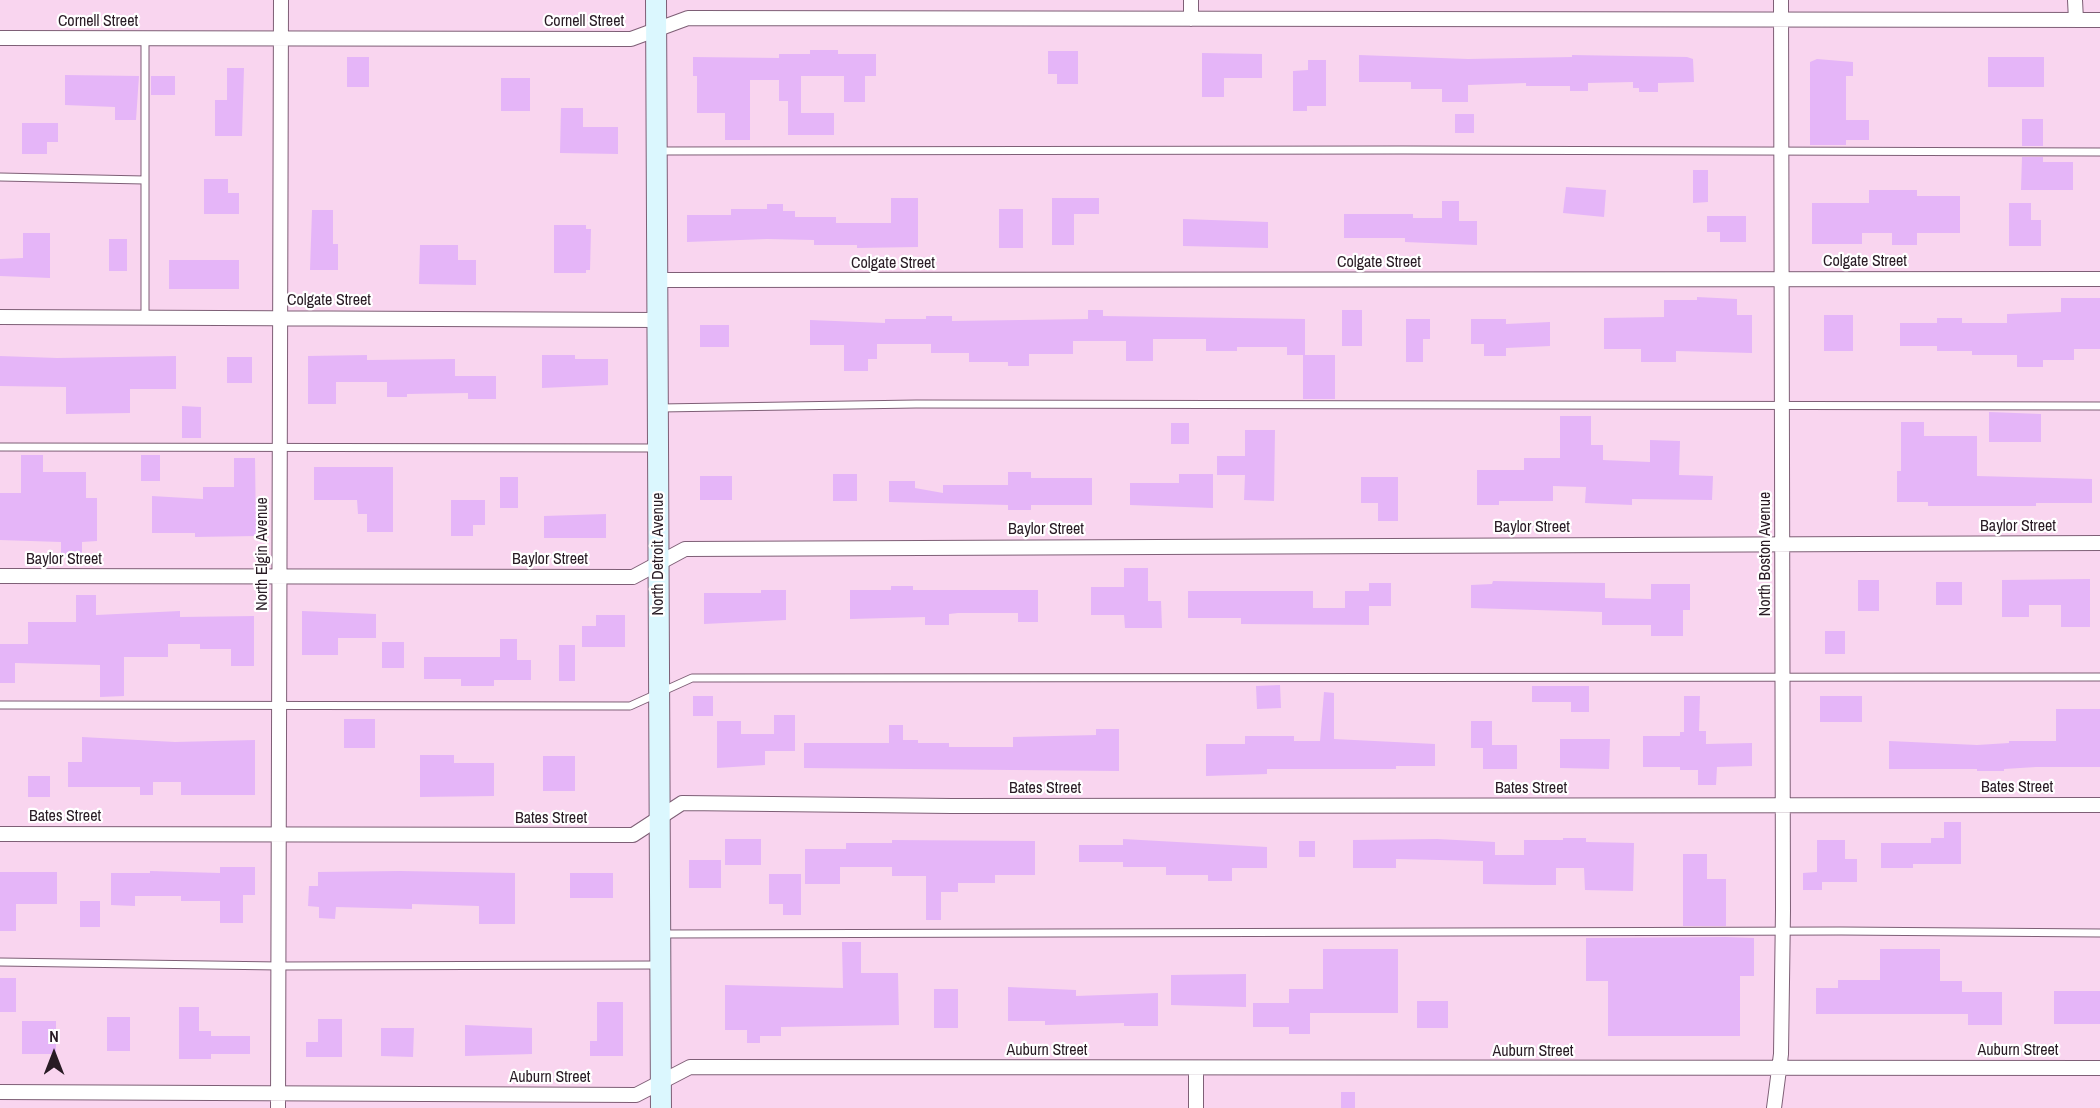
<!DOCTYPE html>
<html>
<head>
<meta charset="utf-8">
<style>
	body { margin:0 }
	#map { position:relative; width:2100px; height:1108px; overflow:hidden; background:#f9d5ef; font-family:"Archivo Narrow",sans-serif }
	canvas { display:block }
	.north { position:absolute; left:24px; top:1024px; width:60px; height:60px; -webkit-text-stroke:4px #fff; paint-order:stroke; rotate:0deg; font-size:16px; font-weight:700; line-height:24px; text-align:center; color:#281b24 }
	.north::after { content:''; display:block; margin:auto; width:21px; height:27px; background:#281b24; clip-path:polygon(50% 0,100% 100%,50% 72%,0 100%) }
</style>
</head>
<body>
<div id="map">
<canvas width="2100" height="1108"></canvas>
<div class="north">N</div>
</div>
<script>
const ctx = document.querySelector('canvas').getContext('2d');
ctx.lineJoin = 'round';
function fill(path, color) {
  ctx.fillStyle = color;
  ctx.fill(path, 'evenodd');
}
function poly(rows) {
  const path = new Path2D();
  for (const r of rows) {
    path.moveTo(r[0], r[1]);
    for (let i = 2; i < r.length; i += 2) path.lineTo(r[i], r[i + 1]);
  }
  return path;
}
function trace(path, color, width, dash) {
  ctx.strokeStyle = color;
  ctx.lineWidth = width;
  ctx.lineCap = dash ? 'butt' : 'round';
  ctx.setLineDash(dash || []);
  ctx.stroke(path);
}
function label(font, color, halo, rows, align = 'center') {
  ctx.font = font + ' "Archivo Narrow",sans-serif';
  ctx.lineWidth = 4.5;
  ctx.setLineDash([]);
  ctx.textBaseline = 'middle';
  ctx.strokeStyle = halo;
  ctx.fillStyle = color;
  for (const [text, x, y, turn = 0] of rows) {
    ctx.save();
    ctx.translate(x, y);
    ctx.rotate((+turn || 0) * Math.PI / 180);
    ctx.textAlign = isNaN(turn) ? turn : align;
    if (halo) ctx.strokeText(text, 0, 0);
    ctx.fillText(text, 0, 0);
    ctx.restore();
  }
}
const building = poly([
	[810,50,838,50,838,54,876,54,876,76,865,76,865,102,844,102,844,76,801,76,801,113,834,113,834,135,788,135,788,101,779,101,779,80,750,80,750,140,725,140,725,113,697,113,697,76,693,76,693,57,779,58,779,54,810,54],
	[1048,51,1078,51,1078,84,1057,84,1057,74,1048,74],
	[1202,53,1262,54,1262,78,1224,78,1224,97,1202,97],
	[1359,55,1468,59,1572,57,1572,55,1687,57,1693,59,1694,82,1658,83,1658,92,1639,92,1639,88,1633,88,1633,82,1588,83,1588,91,1570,91,1570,86,1526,86,1526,83,1468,85,1468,102,1442,102,1442,89,1411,89,1411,82,1359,82],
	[347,57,369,57,369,87,347,87],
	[1988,57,2044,57,2044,87,1988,87],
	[1817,59,1853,62,1853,76,1846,76,1846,120,1869,120,1869,140,1846,140,1846,145,1810,145,1810,62],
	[1308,60,1326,60,1326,106,1307,106,1307,111,1293,111,1293,71,1308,70],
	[227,68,244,68,242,136,215,136,215,100,227,100],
	[65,75,139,76,136,120,115,120,115,107,65,105],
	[151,76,175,76,175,95,151,95],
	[501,78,530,78,530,111,501,111],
	[561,108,583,108,583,127,618,127,618,154,560,153],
	[1455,114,1474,114,1474,133,1455,133],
	[2022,119,2043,119,2043,146,2022,146],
	[22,123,58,123,58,142,47,142,47,154,22,154],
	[2022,157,2043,157,2043,162,2073,162,2073,190,2021,190],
	[1693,170,1708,170,1708,202,1693,203],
	[204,179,228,179,228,193,239,193,239,214,204,214],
	[1566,187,1606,190,1604,217,1563,213],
	[1869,190,1917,190,1917,196,1960,196,1960,233,1917,233,1917,245,1892,245,1892,233,1862,233,1862,244,1812,244,1812,203,1869,203],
	[891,198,918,198,918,247,857,248,857,245,814,245,814,240,767,239,687,242,687,215,731,215,731,209,767,209,767,204,783,204,783,211,795,211,795,217,836,217,836,223,891,223],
	[1052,198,1099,198,1099,214,1074,214,1074,245,1052,245],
	[1442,201,1459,201,1459,221,1477,221,1477,245,1405,242,1405,238,1344,238,1344,214,1413,214,1413,218,1442,218],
	[2009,203,2031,203,2031,220,2041,220,2041,246,2009,246],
	[999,209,1023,209,1023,248,999,248],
	[312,210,333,210,333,244,338,244,338,270,310,270],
	[1707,216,1746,216,1746,242,1720,242,1720,232,1707,232],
	[1183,219,1268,222,1268,248,1183,246],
	[554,225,586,225,586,229,591,229,590,270,586,270,586,273,554,273],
	[23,233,50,233,50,278,0,276,0,259,23,258],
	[109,239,127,239,127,271,109,271],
	[420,245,458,245,458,260,476,260,476,285,419,284],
	[169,260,239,260,239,289,169,289],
	[1697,297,1737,299,1737,315,1752,315,1752,353,1676,351,1676,362,1641,362,1641,349,1604,349,1604,318,1664,317,1664,300,1697,300],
	[2061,298,2100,298,2100,349,2074,349,2074,360,2043,360,2043,367,2017,367,2017,355,1972,355,1972,351,1937,351,1937,346,1900,346,1900,323,1937,323,1937,318,1962,318,1962,323,2007,323,2007,314,2061,312],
	[1088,310,1103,310,1103,316,1305,319,1305,355,1287,355,1287,347,1237,347,1237,351,1206,351,1206,339,1153,339,1153,361,1126,361,1126,341,1073,341,1073,354,1029,354,1029,366,1008,366,1008,362,969,362,969,353,931,353,931,344,877,344,877,359,868,359,868,371,844,371,844,345,810,345,810,320,885,323,885,319,926,319,926,316,952,316,952,321,1088,319],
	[1342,310,1362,310,1362,346,1342,346],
	[1824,315,1853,315,1853,351,1824,351],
	[1406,319,1430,319,1430,339,1423,339,1423,362,1406,362],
	[1471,319,1506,319,1506,324,1550,322,1550,346,1506,348,1506,356,1484,356,1484,344,1471,344],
	[700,325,729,325,729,347,700,347],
	[367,355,367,360,455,359,455,376,496,376,496,399,468,399,468,393,407,394,407,397,387,397,387,382,336,382,336,404,308,404,308,356],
	[542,355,575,355,575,359,608,359,608,385,542,388],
	[1303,355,1335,355,1335,399,1303,399],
	[0,356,57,358,176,356,176,389,130,389,130,413,66,414,66,387,0,386],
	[227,357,252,357,252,383,227,383],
	[182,406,201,407,201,438,182,438],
	[1989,412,2041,414,2041,442,1989,442],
	[1560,416,1591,416,1591,445,1603,445,1603,460,1650,462,1650,440,1680,441,1679,475,1713,476,1712,500,1632,499,1632,505,1585,503,1586,487,1553,486,1553,501,1499,501,1499,505,1477,505,1477,470,1524,470,1524,458,1560,458],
	[1901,422,1924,422,1924,436,1977,436,1977,476,2092,479,2092,503,2036,503,2036,506,1928,506,1928,502,1897,502,1897,471,1901,471],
	[1171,423,1189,423,1189,444,1171,444],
	[1245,430,1275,430,1274,501,1244,500,1245,475,1217,475,1217,456,1245,456],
	[21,455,43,455,43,472,86,472,86,498,97,498,97,541,82,542,82,555,61,555,61,542,0,540,0,493,21,493],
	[141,455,160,455,160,481,141,481],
	[234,458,255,458,256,536,195,537,195,533,152,533,152,496,203,499,203,487,234,487],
	[314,467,393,467,393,532,367,532,367,514,358,514,357,500,314,500],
	[1008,472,1031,472,1031,478,1092,478,1092,505,1031,505,1031,510,1008,510,1008,505,889,502,889,481,915,481,915,488,943,493,943,485,1008,485],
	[833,474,857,474,857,501,833,501],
	[1179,474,1213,474,1213,508,1130,505,1130,483,1179,483],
	[700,476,732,476,732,500,700,500],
	[500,477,518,477,518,508,500,508],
	[1361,477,1398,477,1398,521,1378,521,1378,503,1361,503],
	[451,500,485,500,485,525,473,525,473,536,451,536],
	[606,514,606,538,544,538,544,516],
	[1124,568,1148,568,1148,601,1161,601,1162,628,1125,628,1124,615,1091,615,1091,587,1124,587],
	[2090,579,2090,627,2061,627,2061,605,2029,605,2029,617,2002,617,2002,580],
	[1858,580,1879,580,1879,611,1858,611],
	[1493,581,1605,583,1605,598,1651,599,1651,584,1690,584,1690,610,1683,610,1683,636,1651,636,1651,625,1602,625,1602,612,1471,608,1471,585,1492,584],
	[1936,582,1962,582,1962,605,1936,605],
	[1369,583,1391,583,1391,606,1369,606,1369,625,1241,624,1241,618,1188,618,1188,591,1313,591,1313,608,1345,608,1345,591,1369,591],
	[891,586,913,586,913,590,1038,590,1038,622,1018,622,1018,613,958,613,949,614,949,625,925,625,925,617,850,619,850,590,891,590],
	[761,590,786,590,786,620,704,624,704,593,761,593],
	[76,595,96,595,96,615,180,611,180,617,254,616,254,666,231,666,231,649,200,649,200,644,168,644,168,657,124,657,124,696,100,697,100,665,15,663,15,683,0,683,0,644,28,644,28,622,76,622],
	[302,611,376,614,376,638,338,638,338,655,302,655],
	[596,615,625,615,625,647,582,647,582,626,596,626],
	[1825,631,1845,631,1845,654,1825,654],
	[500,639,517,639,517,660,531,660,531,680,494,680,494,686,461,686,461,679,424,679,424,657,500,657],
	[382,642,404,642,404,668,382,668],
	[559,645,575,645,575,681,559,681],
	[1280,685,1281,708,1257,709,1256,686],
	[1532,686,1589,686,1589,712,1571,712,1571,702,1532,702],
	[1324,692,1334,693,1334,739,1435,744,1435,766,1396,766,1396,769,1267,769,1267,774,1206,776,1206,744,1245,744,1245,736,1294,736,1294,741,1320,741],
	[693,696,713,696,713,716,693,716],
	[1684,696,1700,696,1699,731,1706,731,1706,744,1752,743,1752,766,1717,767,1716,785,1698,785,1698,770,1680,770,1680,767,1643,767,1643,736,1680,736,1680,732,1684,732],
	[1820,696,1862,696,1862,722,1820,722],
	[2056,709,2100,709,2100,767,2036,767,2004,769,2004,771,1977,771,1977,769,1889,769,1889,741,1977,745,2009,743,2009,741,2056,741],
	[774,715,795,715,795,751,765,751,765,765,717,768,717,721,741,721,741,734,774,734],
	[344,719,375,719,375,748,344,748],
	[1471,721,1492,721,1492,745,1517,745,1517,769,1483,769,1483,748,1471,748],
	[889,725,903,725,903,740,918,740,918,743,949,743,949,747,1013,747,1013,737,1096,735,1096,729,1119,729,1119,771,804,768,804,743,889,743],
	[82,737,175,742,255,740,255,795,181,795,181,782,153,782,153,795,140,795,140,787,68,787,68,762,82,762],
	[1560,739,1610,739,1609,769,1560,768],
	[420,755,454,755,454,763,494,763,494,796,420,797],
	[543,756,575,756,575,791,543,791],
	[28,776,50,776,50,797,28,797],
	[1944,822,1961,822,1961,864,1913,864,1913,868,1881,868,1881,843,1931,843,1931,838,1944,838],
	[1563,838,1586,838,1586,842,1634,843,1633,891,1585,890,1584,868,1556,868,1556,885,1534,885,1483,884,1483,861,1396,859,1396,868,1353,868,1353,840,1437,839,1495,842,1495,855,1524,855,1524,840,1563,840],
	[725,839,761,839,761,865,725,865],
	[1123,839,1267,847,1267,868,1232,868,1232,881,1208,881,1208,875,1166,875,1166,867,1123,867,1123,862,1079,862,1079,845,1123,845],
	[892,840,1035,841,1035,875,995,875,995,883,958,883,958,892,941,892,941,920,926,920,926,876,892,876,892,867,840,867,840,884,805,884,805,849,846,849,846,843,892,843],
	[1817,840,1845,840,1845,859,1857,859,1857,882,1822,882,1822,890,1803,890,1803,873,1817,872],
	[1299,841,1315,841,1315,857,1299,857],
	[1683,854,1707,854,1707,879,1726,879,1726,926,1683,926],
	[689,860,721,860,721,888,689,888],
	[220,867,255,867,255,895,243,895,243,923,220,923,220,901,181,901,181,896,135,896,135,906,111,905,111,873,150,873,150,871,220,873],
	[400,871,515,873,515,924,479,924,479,906,412,904,412,909,336,907,335,919,319,918,319,907,308,906,309,886,318,886,318,872],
	[0,872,57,872,57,904,16,904,16,931,0,931],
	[570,873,613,873,613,898,570,898],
	[769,874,801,874,801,915,783,915,783,904,769,904],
	[80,901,100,901,100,927,80,927],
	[1726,937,1754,938,1754,976,1740,976,1740,1036,1608,1036,1608,981,1586,981,1586,938],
	[842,942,861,942,861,973,898,973,899,1025,781,1027,781,1036,760,1036,760,1043,747,1043,747,1030,725,1030,725,985,843,988],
	[1323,949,1398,949,1398,1013,1310,1013,1310,1034,1289,1034,1289,1027,1253,1027,1253,1003,1289,1003,1289,989,1323,989],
	[1880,949,1940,949,1940,981,1962,981,1962,992,2002,992,2002,1025,1968,1025,1968,1014,1816,1014,1816,988,1838,988,1838,980,1880,980],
	[1246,974,1246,1007,1171,1005,1171,975],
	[0,978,16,978,16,1012,0,1012],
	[1008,987,1076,990,1076,996,1158,993,1158,1026,1124,1026,1124,1023,1045,1025,1045,1021,1008,1021],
	[934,989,958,989,958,1028,934,1028],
	[2054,991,2100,991,2100,1024,2054,1024],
	[1417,1001,1448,1001,1448,1028,1417,1028],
	[597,1002,623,1002,623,1056,590,1056,590,1041,597,1041],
	[179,1007,199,1007,199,1031,211,1031,211,1036,250,1036,250,1054,211,1054,211,1059,179,1059],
	[107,1017,130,1017,130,1051,107,1051],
	[318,1019,342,1019,342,1057,306,1057,306,1042,318,1042],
	[22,1021,56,1021,56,1054,22,1054],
	[465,1025,532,1028,532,1054,465,1056],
	[381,1028,414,1028,413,1057,381,1056],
	[1341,1092,1355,1092,1355,1108,1341,1108]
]);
const lane = poly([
	[659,151,1403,150,2100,152],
	[0,177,144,180],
	[145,317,145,38],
	[660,408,916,404,2100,406],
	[0,447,657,448],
	[0,705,630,706,692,678,2100,677],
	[662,934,1841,931,2100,933],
	[0,962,279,966,657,965]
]);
const street = poly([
	[2075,0,2076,20],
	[1191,19,1191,0],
	[0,38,631,39,688,18,2100,20],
	[657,280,2100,279],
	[0,317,657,320],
	[0,576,633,577,685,549,2100,543],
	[0,834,633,835,682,803,952,806,2100,805],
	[1196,1068,1196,1108],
	[0,1092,636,1095,690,1067,2100,1068],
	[278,1108,281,0],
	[1774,1108,1781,1054,1783,910,1781,0]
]);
const secondary = poly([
	[656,0,661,1108]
]);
const streetNames = [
	["Cornell Street",98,22],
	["Cornell Street",584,22],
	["Colgate Street",1865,262],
	["Colgate Street",1379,263],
	["Colgate Street",893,264],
	["Colgate Street",329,301],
	["Baylor Street",2018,527],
	["Baylor Street",1532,528],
	["Baylor Street",1046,530],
	["North Elgin Avenue",263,554,-90],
	["North Detroit Avenue",659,554,-90],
	["North Boston Avenue",1766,554,-90],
	["Baylor Street",64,560],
	["Baylor Street",550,560],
	["Bates Street",2017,788],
	["Bates Street",1045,789],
	["Bates Street",1531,789],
	["Bates Street",65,817],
	["Bates Street",551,819],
	["Auburn Street",1047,1051],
	["Auburn Street",2018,1051],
	["Auburn Street",1533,1052],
	["Auburn Street",550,1078]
];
fill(building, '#e5b5f8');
trace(lane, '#7e5f76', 9);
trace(street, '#7e5f76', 16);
trace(secondary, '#7e5f76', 22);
trace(lane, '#fff', 7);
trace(street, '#fff', 14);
trace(secondary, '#dbf7fe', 20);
label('16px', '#281b24', '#fff', streetNames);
</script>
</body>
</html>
